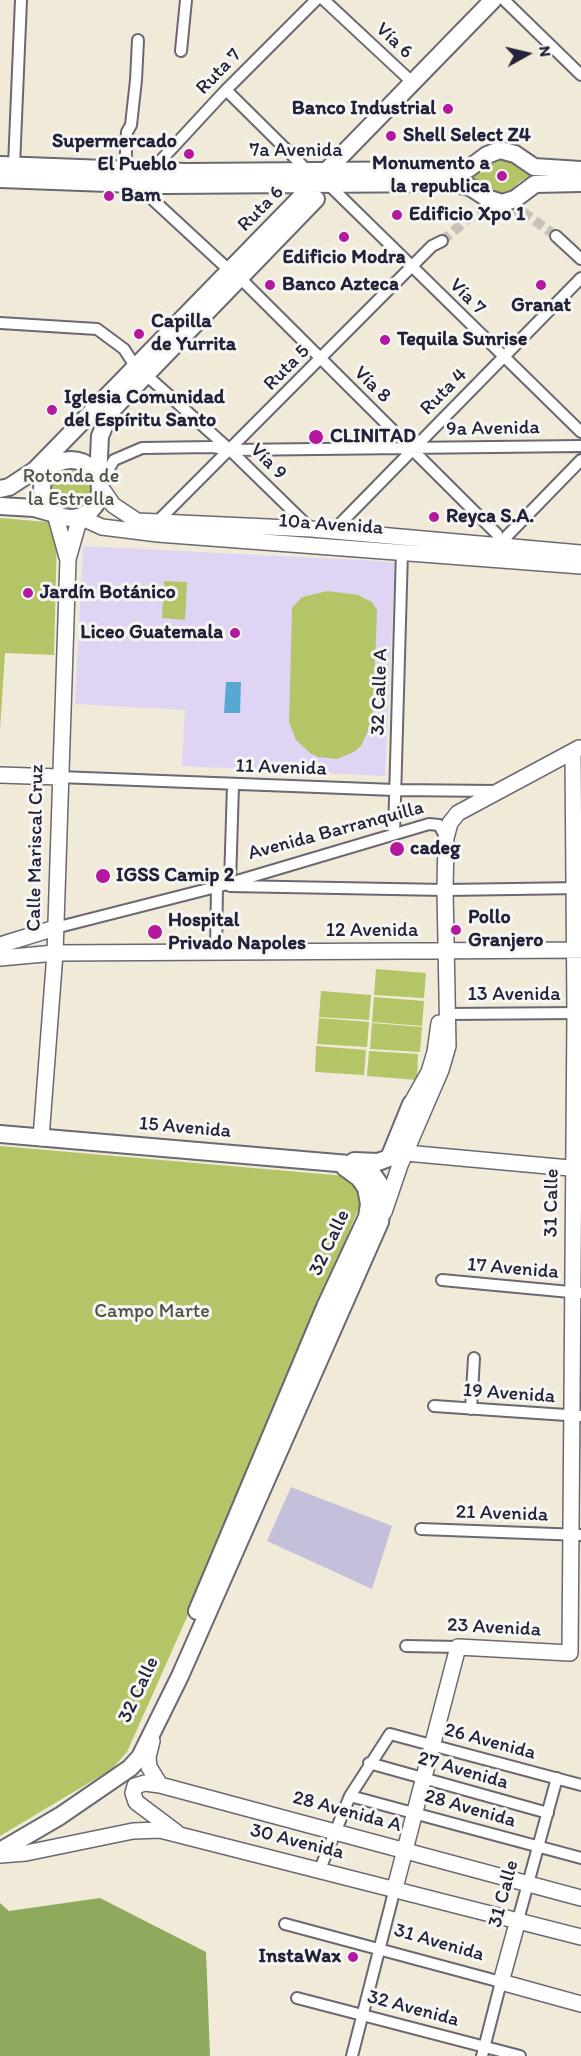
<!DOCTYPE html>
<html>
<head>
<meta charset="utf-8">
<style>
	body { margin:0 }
	#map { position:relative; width:581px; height:2056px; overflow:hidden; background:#f1ead8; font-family:Itim,sans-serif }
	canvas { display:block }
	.north { position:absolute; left:497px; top:24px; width:60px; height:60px; -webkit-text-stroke:4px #f6f6f2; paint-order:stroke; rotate:82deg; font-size:16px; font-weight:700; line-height:24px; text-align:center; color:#22223b }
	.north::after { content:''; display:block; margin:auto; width:21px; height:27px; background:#22223b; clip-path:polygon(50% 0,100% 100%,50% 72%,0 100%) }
</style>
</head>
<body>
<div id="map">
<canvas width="581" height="2056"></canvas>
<div class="north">N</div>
</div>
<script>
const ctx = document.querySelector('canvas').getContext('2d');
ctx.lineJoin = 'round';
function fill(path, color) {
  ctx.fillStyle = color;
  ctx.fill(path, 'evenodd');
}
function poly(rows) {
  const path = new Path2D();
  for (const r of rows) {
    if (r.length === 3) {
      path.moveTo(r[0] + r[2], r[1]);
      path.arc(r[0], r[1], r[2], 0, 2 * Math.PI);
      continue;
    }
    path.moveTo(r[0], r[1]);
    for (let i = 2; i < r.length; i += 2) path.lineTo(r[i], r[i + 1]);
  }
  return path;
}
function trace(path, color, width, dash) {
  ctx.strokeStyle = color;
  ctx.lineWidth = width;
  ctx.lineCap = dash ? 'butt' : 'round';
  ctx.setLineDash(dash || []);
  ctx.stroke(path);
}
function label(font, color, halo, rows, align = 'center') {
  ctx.font = font + ' Itim,sans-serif';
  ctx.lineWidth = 6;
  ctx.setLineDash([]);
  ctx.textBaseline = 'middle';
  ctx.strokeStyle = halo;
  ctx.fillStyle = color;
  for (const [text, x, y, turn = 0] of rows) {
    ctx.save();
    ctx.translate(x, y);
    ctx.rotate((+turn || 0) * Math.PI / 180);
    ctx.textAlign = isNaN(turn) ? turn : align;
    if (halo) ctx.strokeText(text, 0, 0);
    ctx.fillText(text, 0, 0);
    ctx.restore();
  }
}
const built = poly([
	[83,546,395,562,385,776,182,766,185,710,75,704]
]);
const industrial = poly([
	[291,1487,392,1526,372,1589,267,1541]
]);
const green = poly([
	[502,158,532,175,519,182,510,193,497,195,471,176,482,172,488,163],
	[71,488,22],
	[0,518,48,522,57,534,54,655,5,653,0,730],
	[164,581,187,582,185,620,162,618],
	[328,591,358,595,372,602,377,610,373,720,361,746,354,752,337,759,318,757,310,753,296,740,289,722,292,608,302,597],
	[376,969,426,973,424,998,374,995],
	[321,991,371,995,369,1020,319,1017],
	[374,997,424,1001,422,1026,372,1022],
	[319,1018,369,1022,367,1047,317,1044],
	[372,1023,422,1027,420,1052,370,1049],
	[316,1046,366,1050,364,1075,315,1072],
	[369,1051,418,1054,417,1080,367,1076],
	[0,1146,345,1176,354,1181,362,1200,231,1518,127,1752,112,1769,0,1836]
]);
const forest = poly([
	[100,1898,206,1952,210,2056,0,2056,0,1903,9,1911]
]);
const water = poly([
	[226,682,241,682,240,713,224,713]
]);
const streetTunnel = poly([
	[442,241,469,218,479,214,514,211,523,212,556,236]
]);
const street = poly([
	[324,0,413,83],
	[504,0,581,75],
	[181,51,186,0],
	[226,90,310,173],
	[14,166,21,0],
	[125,171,127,132,131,125,136,80,138,40],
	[151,171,226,90,316,0],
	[137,185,230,271],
	[329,185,581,432],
	[556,236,581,259],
	[240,278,497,534,500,545],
	[0,323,97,329,124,349,135,366],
	[145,374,230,450,311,529],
	[101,483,114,460,142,448,213,447,230,450,581,446],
	[158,521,432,246,442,241],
	[333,531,581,278],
	[505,546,507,536,581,460],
	[59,777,395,790,496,791],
	[394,834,402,551],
	[230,883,233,785],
	[230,886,445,890,581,888],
	[55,928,220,886,429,824,439,825,446,838],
	[216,953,217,886],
	[448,1014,579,1013],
	[442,1280,581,1293],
	[434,1406,581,1416],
	[471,1409,474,1358],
	[421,1529,581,1535],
	[406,1646,458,1647],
	[369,1763,548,1813],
	[350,1796,581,1858],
	[320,1869,350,1796,390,1734,581,1785],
	[518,1920,557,1778],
	[285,1924,501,1982,482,2056],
	[297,1998,520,2056],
	[352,2056,395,1888]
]);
const secondary = poly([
	[100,486,113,505,137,521,311,529,581,553],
	[55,514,67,557],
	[0,775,59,777],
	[0,945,55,928],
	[0,958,55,953,581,950],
	[410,1116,411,1104,429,1072,435,1052,439,1023],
	[41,1138,55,953,68,559,80,517,102,527,158,534,581,566],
	[406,1153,581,1169],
	[384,1212,400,1165,441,1070,448,1046,445,890,446,838,450,823,458,813,579,748],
	[152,1741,148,1757,149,1767,160,1785],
	[176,1832,136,1802,133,1793,135,1786,145,1783,160,1785,581,1898],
	[0,1855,26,1853,133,1831,160,1830,581,1937],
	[395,1888,458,1647,570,1653,575,1013,573,752],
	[518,1920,501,1982,581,2004]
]);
const primary = poly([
	[0,165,186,172,451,170,468,169,487,155,500,150,515,154,534,167,581,170],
	[0,179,162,185,450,183,470,187,487,198,502,203,515,199,535,184,581,183],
	[71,489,29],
	[98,479,100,436,111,411,316,199],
	[0,489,9,487,35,470,493,0],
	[0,506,34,508,55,514],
	[0,1134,349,1164,372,1173,379,1183,383,1199,380,1222,180,1676,140,1757,130,1768,60,1816,0,1851],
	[354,1161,378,1162,389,1158,411,1104],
	[197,1611,325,1307,367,1217,369,1204,366,1188,359,1178,344,1167]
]);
const markers = [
	[448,109,6,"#b5179e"],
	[391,136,6,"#b5179e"],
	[189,154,6,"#b5179e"],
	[502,176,6,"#b5179e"],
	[109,196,6,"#b5179e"],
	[397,215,6,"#b5179e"],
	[344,237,6,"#b5179e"],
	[270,285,6,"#b5179e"],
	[541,285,6,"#b5179e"],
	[139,334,6,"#b5179e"],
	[385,340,6,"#b5179e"],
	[52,410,6,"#b5179e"],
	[316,437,8,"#b5179e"],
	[434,517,6,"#b5179e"],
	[28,593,6,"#b5179e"],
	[235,633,6,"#b5179e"],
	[397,849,8,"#b5179e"],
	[103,876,8,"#b5179e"],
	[456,930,6,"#b5179e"],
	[155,932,8,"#b5179e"],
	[353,1957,6,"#b5179e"]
];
const streetNames = [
	["Vía 6",394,41,43],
	["Ruta 7",219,72,-46],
	["7a Avenida",296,151],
	["Ruta 6",261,209,-45],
	["Vía 7",467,297,45],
	["Ruta 5",287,368,-45],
	["Vía 8",372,385,44],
	["Ruta 4",444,392,-45],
	["9a Avenida",493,429,-1],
	["Vía 9",268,462,45],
	["10a Avenida",331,525,4],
	["32 Calle A",380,692,-88],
	["11 Avenida",281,768,2],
	["Avenida Barranquilla",336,831,-15],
	["Calle Mariscal Cruz",36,848,-89],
	["12 Avenida",372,931],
	["13 Avenida",514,995],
	["15 Avenida",185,1128,5],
	["31 Calle",552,1203,-89],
	["32 Calle",330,1243,-65],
	["17 Avenida",513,1269,5],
	["19 Avenida",509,1394,4],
	["21 Avenida",502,1514,2],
	["23 Avenida",494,1628,3],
	["32 Calle",139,1690,-65],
	["26 Avenida",490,1742,15],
	["27 Avenida",463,1771,16],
	["28 Avenida",470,1809,16],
	["28 Avenida A",347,1812,15],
	["30 Avenida",297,1842,14],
	["31 Calle",504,1894,-75],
	["31 Avenida",439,1943,16],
	["32 Avenida",413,2009,15]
];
const poiNames = [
	["Banco Industrial",436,109,"right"],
	["Shell Select Z4",403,136],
	["Supermercado",177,142,"right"],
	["El Pueblo",177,165,"right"],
	["Monumento a",490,164,"right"],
	["la republica",490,187,"right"],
	["Bam",121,196],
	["Edificio Xpo 1",409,215],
	["Edificio Modra",344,258,"center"],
	["Banco Azteca",282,285],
	["Granat",541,306,"center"],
	["Capilla",151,322],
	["de Yurrita",151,345],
	["Tequila Sunrise",397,340],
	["Iglesia Comunidad",64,398],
	["del Espíritu Santo",64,421],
	["CLINITAD",330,437],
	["Reyca S.A.",446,517],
	["Jardín Botánico",40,593],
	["Liceo Guatemala",223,633,"right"],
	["cadeg",410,849],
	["IGSS Camip 2",116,876],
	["Pollo",468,918],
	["Granjero",468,941],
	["Hospital",168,921],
	["Privado Napoles",168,944],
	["InstaWax",341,1957,"right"]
];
const parkNames = [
	["Rotonda de",71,477],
	["la Estrella",71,500],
	["Campo Marte",152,1312]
];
fill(built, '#e0d4f4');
fill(industrial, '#c4c0db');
fill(green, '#b4c568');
fill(forest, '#8faa5c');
fill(water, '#57a9d2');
trace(streetTunnel, '#c8c2b9', 10, [10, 5]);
trace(street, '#6a6872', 14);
trace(secondary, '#6a6872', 18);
trace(primary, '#6a6872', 20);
trace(street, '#fff', 10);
trace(secondary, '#fff', 15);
trace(primary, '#fff', 16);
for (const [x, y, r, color] of markers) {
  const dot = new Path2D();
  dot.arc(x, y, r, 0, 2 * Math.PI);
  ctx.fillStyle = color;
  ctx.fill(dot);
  trace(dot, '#f6f6f2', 2);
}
label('20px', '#22223b', '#f6f6f2', streetNames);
label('bold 20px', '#22223b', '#f6f6f2', poiNames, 'left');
label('20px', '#4e5348', '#f6f6f2', parkNames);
</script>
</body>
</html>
